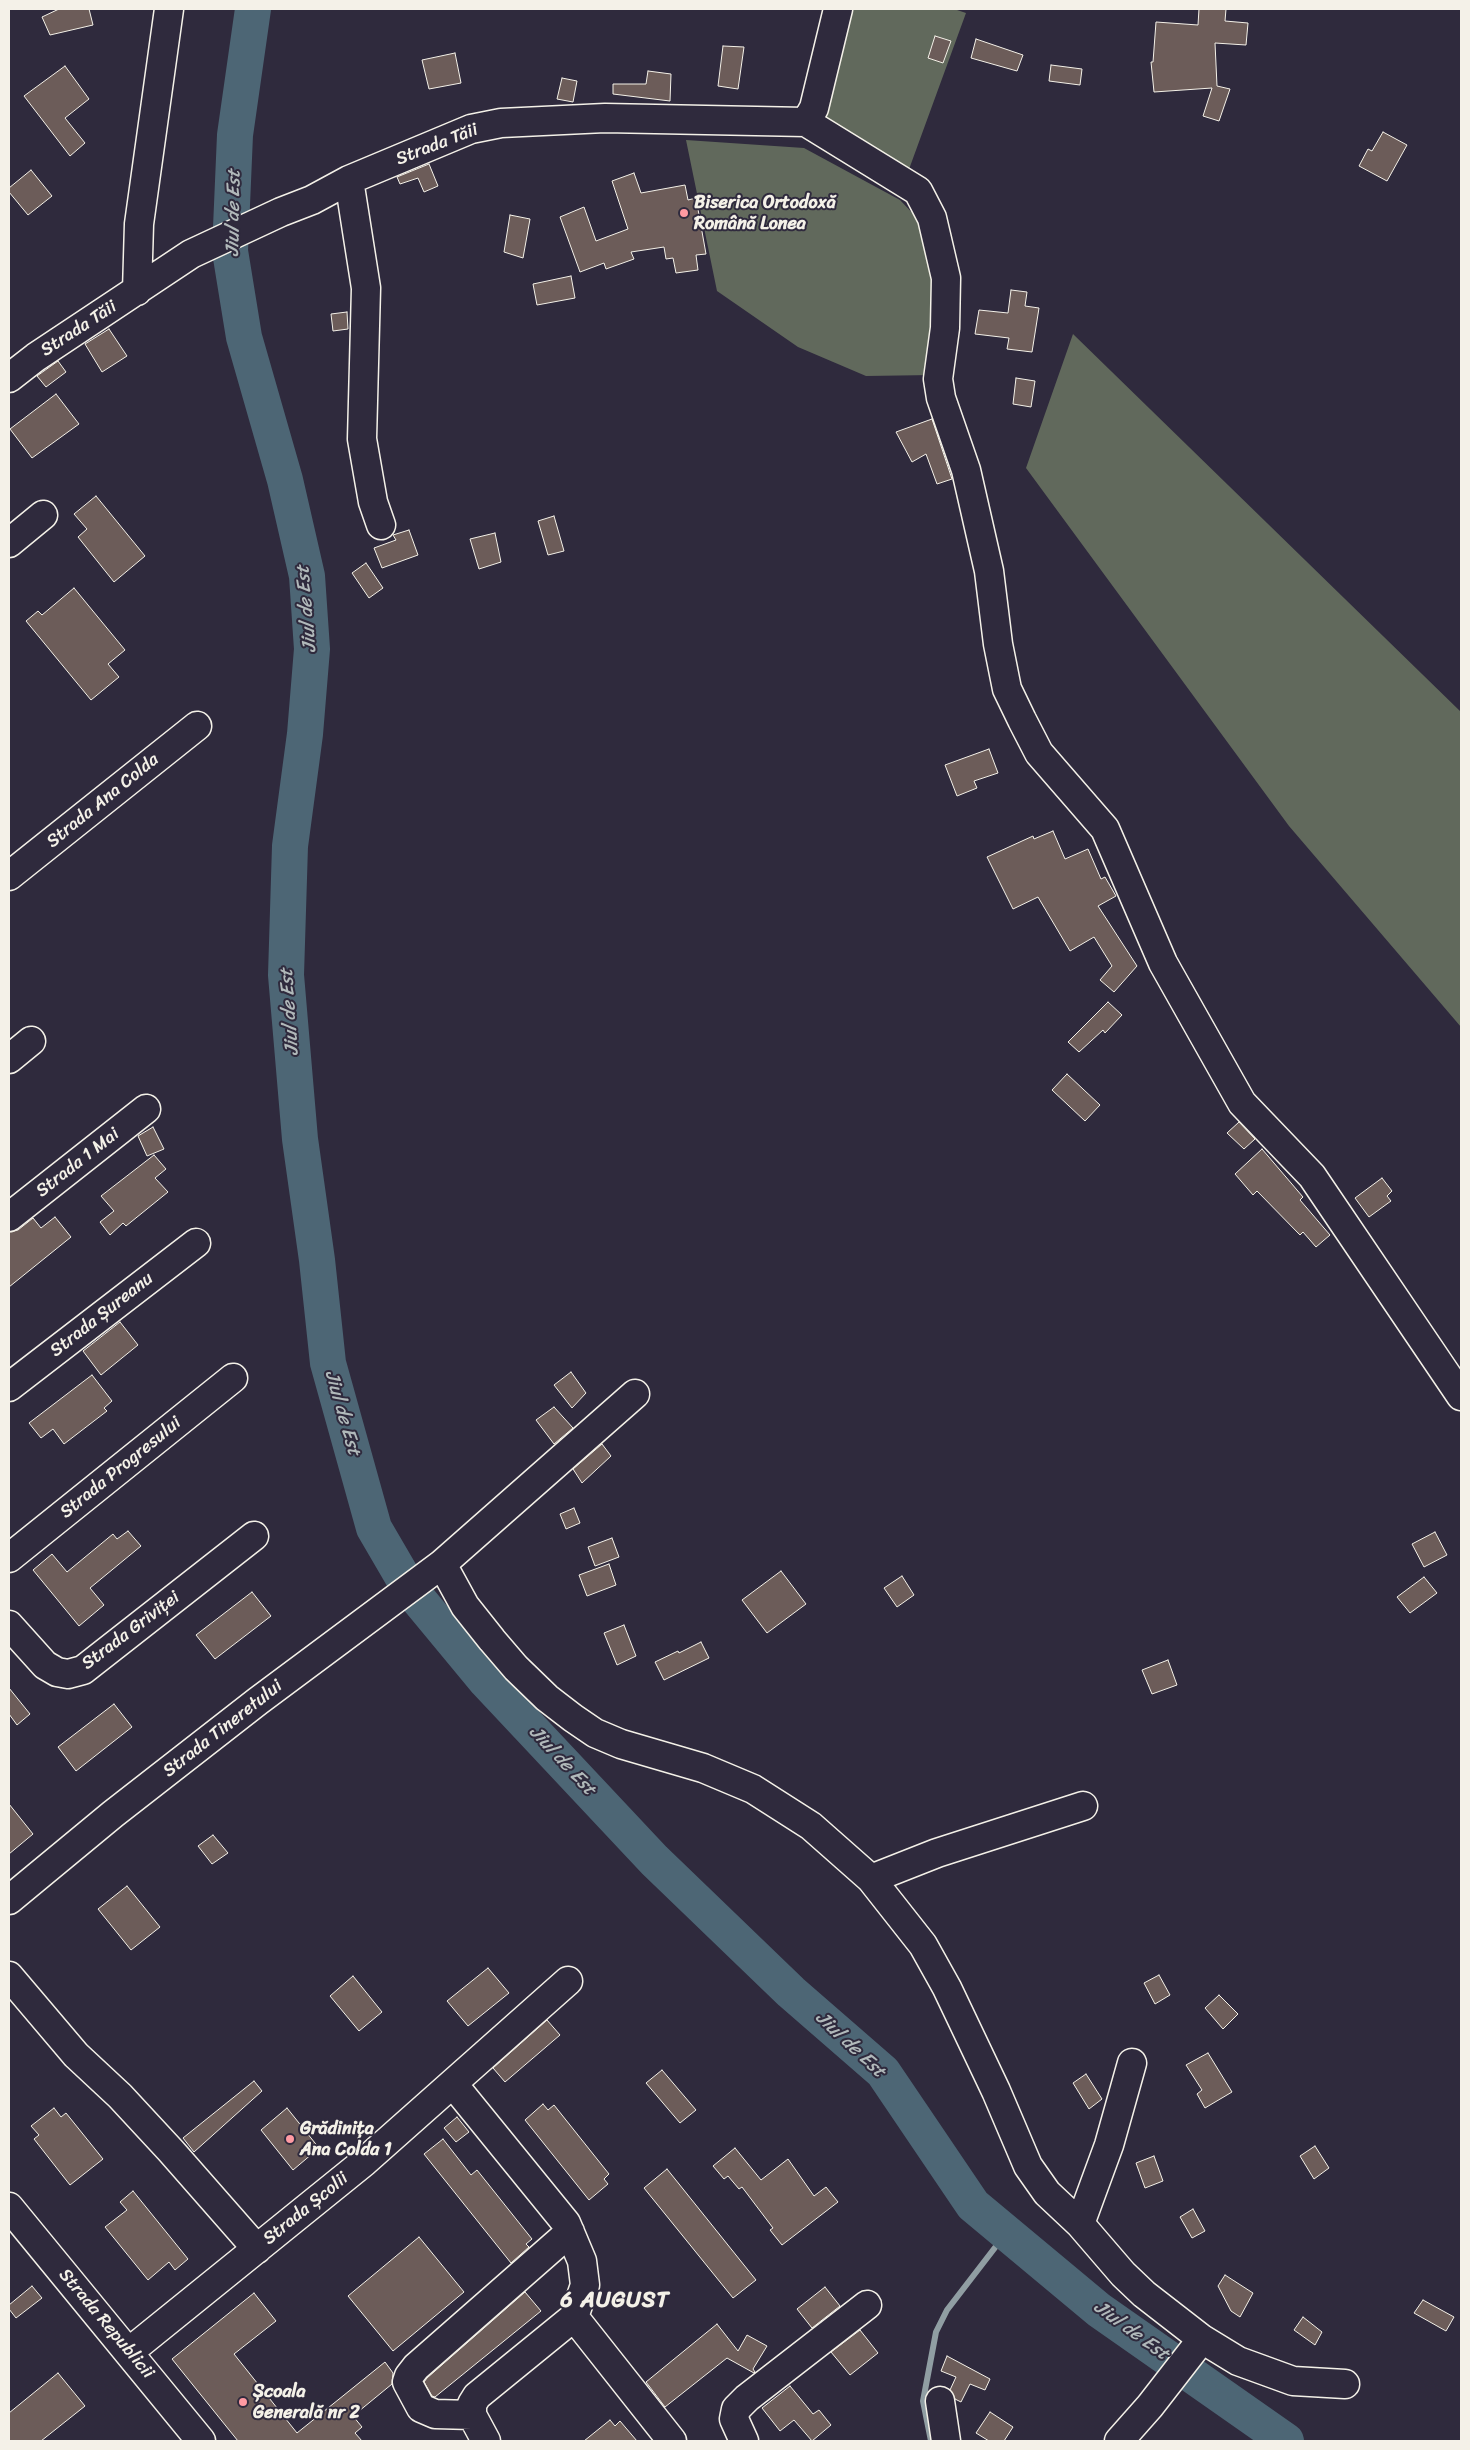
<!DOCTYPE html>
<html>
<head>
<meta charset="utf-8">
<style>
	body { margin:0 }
	#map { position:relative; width:1470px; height:2450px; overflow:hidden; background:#2f2a3d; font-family:Sriracha,sans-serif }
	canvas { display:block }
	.frame { position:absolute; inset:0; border:10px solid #f4f1e8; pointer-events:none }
</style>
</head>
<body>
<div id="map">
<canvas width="1470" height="2450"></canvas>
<div class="frame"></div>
</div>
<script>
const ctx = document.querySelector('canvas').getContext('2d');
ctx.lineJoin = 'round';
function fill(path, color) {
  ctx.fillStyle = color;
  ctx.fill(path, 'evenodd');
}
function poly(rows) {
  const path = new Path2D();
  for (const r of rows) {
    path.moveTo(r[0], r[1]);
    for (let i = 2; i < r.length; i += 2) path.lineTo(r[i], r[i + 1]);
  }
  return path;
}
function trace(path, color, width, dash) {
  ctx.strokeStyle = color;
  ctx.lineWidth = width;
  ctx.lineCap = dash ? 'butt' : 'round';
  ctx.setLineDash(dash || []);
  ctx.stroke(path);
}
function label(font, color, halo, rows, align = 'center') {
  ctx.font = font + ' Sriracha,sans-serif';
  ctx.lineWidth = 4;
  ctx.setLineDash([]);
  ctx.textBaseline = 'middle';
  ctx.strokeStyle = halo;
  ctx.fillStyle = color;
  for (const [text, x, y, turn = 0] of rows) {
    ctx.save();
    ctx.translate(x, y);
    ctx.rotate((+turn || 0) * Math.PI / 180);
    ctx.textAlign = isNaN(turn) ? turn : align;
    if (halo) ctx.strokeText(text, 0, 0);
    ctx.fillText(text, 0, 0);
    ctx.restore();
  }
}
const green = poly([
	[843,9,954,9,966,13,908,172,824,122],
	[686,140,804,148,900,200,920,221,938,275,933,375,866,376,798,347,717,291],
	[1073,334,1461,712,1461,1027,1289,826,1026,468]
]);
const stream = poly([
	[931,2441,923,2401,936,2332,947,2310,1007,2232]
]);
const river = poly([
	[253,9,235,135,230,251,244,337,285,480,307,576,312,649,305,734,290,846,286,975,300,1139,317,1260,328,1363,374,1528,409,1588,486,1681,654,1860,791,1992,883,2072,973,2205,1099,2310,1286,2441]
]);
const building = poly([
	[59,9,89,9,93,25,50,35,42,17,59,9],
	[1199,9,1226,9,1225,21,1248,23,1246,45,1215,43,1217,86,1230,89,1219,121,1203,116,1212,88,1154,92,1151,62,1153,62,1156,22,1198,25,1199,9],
	[935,36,951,41,943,63,928,58,935,36],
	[976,39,1023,55,1017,71,971,58,976,39],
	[723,46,744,47,738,89,718,86,723,46],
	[455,53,461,83,429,89,422,60,455,53],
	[1051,65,1082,69,1080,85,1049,81,1051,65],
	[65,66,89,99,65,118,85,143,70,156,24,96,65,66],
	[648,71,671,74,670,101,613,94,613,84,646,84,648,71],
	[562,78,577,81,573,102,557,99,562,78],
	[1383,132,1407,145,1387,181,1359,166,1368,149,1372,151,1383,132],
	[429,164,438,186,424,192,418,178,400,184,397,177,429,164],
	[31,170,52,196,28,215,9,192,9,188,31,170],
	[634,173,641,193,685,185,688,200,696,198,706,254,696,255,698,270,676,273,673,258,666,259,664,247,631,252,634,259,606,269,604,263,580,272,560,217,584,207,596,241,628,229,612,181,634,173],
	[510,215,530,219,523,258,504,252,510,215],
	[571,276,575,298,537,305,533,284,571,276],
	[1011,290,1027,292,1025,306,1039,308,1032,352,1007,349,1009,338,975,334,979,310,1008,313,1011,290],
	[347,312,348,329,333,331,331,314,347,312],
	[109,329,127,356,102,372,85,344,109,329],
	[58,361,66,372,46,387,37,376,58,361],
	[1016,378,1035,381,1031,407,1013,404,1016,378],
	[56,394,79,424,32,458,10,429,56,394],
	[932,419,952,479,937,484,926,454,912,462,896,432,932,419],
	[96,496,145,556,114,582,78,537,87,529,74,514,96,496],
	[554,516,564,551,548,555,538,521,554,516],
	[409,530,418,555,382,568,374,548,396,540,393,535,409,530],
	[495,533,501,562,479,569,470,539,495,533],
	[366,563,383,588,369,598,352,573,366,563],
	[74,588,125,650,108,664,119,677,91,700,26,621,38,611,42,615,74,588],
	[989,749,998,773,974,781,977,788,957,796,945,765,989,749],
	[1053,831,1065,859,1088,849,1101,879,1105,877,1116,896,1098,906,1137,966,1114,992,1100,980,1112,966,1094,937,1070,951,1038,897,1013,909,987,857,1033,836,1034,839,1053,831],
	[1108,1002,1122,1015,1105,1033,1103,1030,1079,1052,1068,1042,1108,1002],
	[1067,1074,1100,1105,1085,1121,1052,1090,1067,1074],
	[1239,1122,1255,1139,1244,1149,1227,1133,1239,1122],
	[153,1127,164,1149,147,1156,138,1136,153,1127],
	[1262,1149,1303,1197,1300,1200,1330,1235,1316,1247,1303,1232,1300,1235,1257,1191,1253,1195,1235,1174,1262,1149],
	[154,1155,166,1169,155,1178,168,1192,126,1226,123,1223,110,1235,100,1222,114,1211,101,1196,154,1155],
	[1382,1178,1392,1191,1387,1196,1391,1201,1369,1217,1355,1198,1382,1178],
	[55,1217,71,1237,9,1287,9,1232,18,1230,33,1218,41,1228,55,1217],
	[120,1322,138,1345,101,1375,83,1351,120,1322],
	[571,1372,586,1393,572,1408,554,1385,571,1372],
	[92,1375,112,1401,104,1408,107,1411,64,1444,53,1429,41,1438,29,1423,92,1375],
	[554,1407,573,1428,554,1444,536,1420,554,1407],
	[602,1444,611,1456,582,1483,573,1469,602,1444],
	[574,1508,580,1523,566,1529,560,1514,574,1508],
	[128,1531,141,1546,90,1588,104,1605,79,1626,33,1570,52,1554,67,1572,113,1534,117,1539,128,1531],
	[1435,1532,1447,1555,1424,1567,1412,1544,1435,1532],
	[612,1538,619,1557,595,1566,588,1547,612,1538],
	[609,1564,616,1585,587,1596,579,1575,609,1564],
	[781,1571,806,1604,767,1633,742,1600,781,1571],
	[902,1576,914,1595,897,1607,884,1588,902,1576],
	[1424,1577,1437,1593,1410,1613,1397,1597,1424,1577],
	[252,1592,271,1616,215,1659,196,1635,252,1592],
	[624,1625,636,1656,617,1665,604,1633,624,1625],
	[701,1642,709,1658,664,1680,655,1662,678,1651,679,1653,701,1642],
	[1168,1660,1177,1685,1152,1694,1142,1670,1168,1660],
	[9,1688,30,1714,17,1725,9,1714,9,1688],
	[114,1704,132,1727,76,1771,58,1747,114,1704],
	[9,1804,33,1834,9,1854,9,1804],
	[213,1835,228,1853,212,1864,198,1846,213,1835],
	[127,1886,160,1927,131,1950,98,1909,127,1886],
	[488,1968,509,1993,468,2026,447,2001,488,1968],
	[1159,1975,1170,1995,1155,2004,1144,1983,1159,1975],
	[353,1976,382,2012,359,2031,330,1996,353,1976],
	[1219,1995,1238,2014,1223,2029,1205,2008,1219,1995],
	[547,2020,560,2035,505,2082,493,2068,547,2020],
	[1208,2053,1232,2092,1205,2108,1197,2094,1202,2090,1186,2065,1208,2053],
	[662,2070,696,2110,680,2123,646,2083,662,2070],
	[1086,2074,1102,2099,1089,2109,1073,2083,1086,2074],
	[254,2081,262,2091,194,2152,183,2138,254,2081],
	[543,2104,548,2110,554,2105,609,2174,604,2179,608,2184,589,2200,525,2120,543,2104],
	[54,2108,61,2117,66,2113,103,2159,70,2185,34,2139,39,2135,31,2126,54,2108],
	[287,2108,319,2148,293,2170,261,2130,287,2108],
	[457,2117,469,2132,456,2142,444,2128,457,2117],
	[443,2139,471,2175,477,2170,532,2239,526,2244,529,2247,511,2263,424,2154,443,2139],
	[1315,2146,1329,2168,1314,2179,1300,2156,1315,2146],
	[735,2148,761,2180,788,2159,814,2196,826,2187,838,2202,782,2245,770,2230,773,2228,742,2187,739,2189,728,2176,724,2179,713,2166,735,2148],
	[1154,2156,1163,2181,1145,2188,1136,2163,1154,2156],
	[667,2169,756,2280,733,2298,644,2188,667,2169],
	[133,2191,188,2259,175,2270,169,2262,148,2280,105,2227,127,2210,120,2202,133,2191],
	[1193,2209,1205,2231,1192,2238,1180,2217,1193,2209],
	[419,2237,464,2292,393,2351,348,2296,419,2237],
	[1225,2275,1253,2293,1240,2317,1231,2311,1218,2286,1225,2275],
	[32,2286,42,2298,16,2318,9,2309,9,2305,32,2286],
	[825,2287,840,2306,812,2328,797,2309,825,2287],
	[525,2292,541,2311,435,2397,432,2396,424,2382,427,2378,525,2292],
	[254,2293,276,2321,234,2354,297,2433,385,2362,393,2373,392,2384,353,2416,362,2427,355,2433,362,2441,238,2441,172,2359,254,2293],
	[1423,2300,1454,2317,1446,2331,1414,2313,1423,2300],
	[1303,2317,1322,2332,1315,2345,1294,2330,1303,2317],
	[717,2324,738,2351,747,2335,767,2346,753,2369,755,2372,754,2373,727,2358,665,2407,646,2382,717,2324],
	[860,2330,878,2353,850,2375,831,2352,860,2330],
	[947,2356,990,2379,985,2390,970,2384,961,2402,955,2399,950,2390,956,2377,941,2371,947,2356],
	[58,2373,85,2406,41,2441,9,2441,9,2413,58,2373],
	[790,2386,813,2414,819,2410,831,2425,812,2441,794,2420,780,2431,762,2408,790,2386],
	[990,2412,1013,2427,1004,2441,989,2441,976,2433,990,2412],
	[610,2420,615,2426,620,2421,637,2441,584,2441,610,2420]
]);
const minor = poly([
	[806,122,918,191,932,218,946,278,945,328,938,379,941,398,966,470,989,571,998,644,1007,689,1022,720,1039,753,1105,829,1163,963,1242,1103,1312,1176,1461,1396],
	[349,180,366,288,362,439,373,502,381,525],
	[137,291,139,224,169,9],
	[9,378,36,357,191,254,281,212,312,200,349,180,471,129,501,123,605,118,806,122,814,108,838,9],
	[9,543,43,515],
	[9,876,197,726],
	[9,1059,31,1041],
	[9,1217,146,1109],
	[9,1387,196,1243],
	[9,1558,233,1378],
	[442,1564,465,1606,492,1640,516,1668,547,1698,573,1718,595,1733,621,1744,703,1768,753,1789,811,1826,871,1879,923,1945,947,1988,996,2091,1028,2166,1047,2193,1080,2224,1123,2274,1144,2294,1202,2339,1238,2361,1293,2381,1345,2384],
	[9,1625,45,1665,57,1672,68,1674,83,1670,254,1536],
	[871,1879,937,1853,1083,1806],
	[9,1900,113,1814,258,1701,442,1564,635,1394],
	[9,1976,76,2055,120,2096,171,2151,257,2249],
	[453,2084,566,2223,582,2261,585,2285,574,2317,477,2396,472,2404,472,2415,486,2441],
	[9,2207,201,2441],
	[1080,2224,1109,2145,1132,2063],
	[574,2317,672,2441],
	[129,2352,364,2162,568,1981],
	[940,2401,946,2441],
	[472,2415,435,2414,421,2408,407,2382,409,2376,416,2367,570,2232],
	[744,2441,734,2419,736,2409,747,2398,867,2305],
	[1119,2441,1150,2406,1202,2339]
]);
const markers = [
	[684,213,5,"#ff9aa2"],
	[290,2139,5,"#ff9aa2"],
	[243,2402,5,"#ff9aa2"]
];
const streetNames = [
	["Strada Tăii",437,145,-21],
	["Strada Tăii",79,329,-33],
	["Strada Ana Colda",103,801,-39],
	["Strada 1 Mai",78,1163,-38],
	["Strada Șureanu",102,1315,-38],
	["Strada Progresului",121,1468,-39],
	["Strada Griviței",131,1631,-37],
	["Strada Tineretului",223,1729,-38],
	["Strada Școlii",306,2209,-39],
	["Strada Republicii",106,2324,50]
];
const poiNames = [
	["Biserica Ortodoxă",694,203],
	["Română Lonea",694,224],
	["Grădinița",300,2129],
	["Ana Colda 1",300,2150],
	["Școala",253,2392],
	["Generală nr 2",253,2413]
];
const waterNames = [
	["Jiul de Est",234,213,-89],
	["Jiul de Est",307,609,-95],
	["Jiul de Est",290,1012,-94],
	["Jiul de Est",342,1413,74],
	["Jiul de Est",562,1761,47],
	["Jiul de Est",850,2045,43],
	["Jiul de Est",1131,2331,36]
];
const districtNames = [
	["6 AUGUST",615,2301]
];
fill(green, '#61695c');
trace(stream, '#909ea3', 6);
trace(river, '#4d6675', 36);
fill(building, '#6c5c59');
trace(building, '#f4f1e8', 1);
trace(minor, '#f4f1e8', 31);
trace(minor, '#2f2a3d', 28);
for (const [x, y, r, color] of markers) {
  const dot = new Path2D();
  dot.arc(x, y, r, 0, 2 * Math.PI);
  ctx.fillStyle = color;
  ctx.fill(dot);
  trace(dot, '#2f2a3d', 2);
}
label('18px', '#f4f1e8', '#2f2a3d', streetNames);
label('bold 18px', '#f4f1e8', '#2f2a3d', poiNames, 'left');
label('italic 19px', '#b1b9ba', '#2f2a3d', waterNames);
ctx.letterSpacing = '1px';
label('bold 22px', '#f4f1e8', '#2f2a3d', districtNames);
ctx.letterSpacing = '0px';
</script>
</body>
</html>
